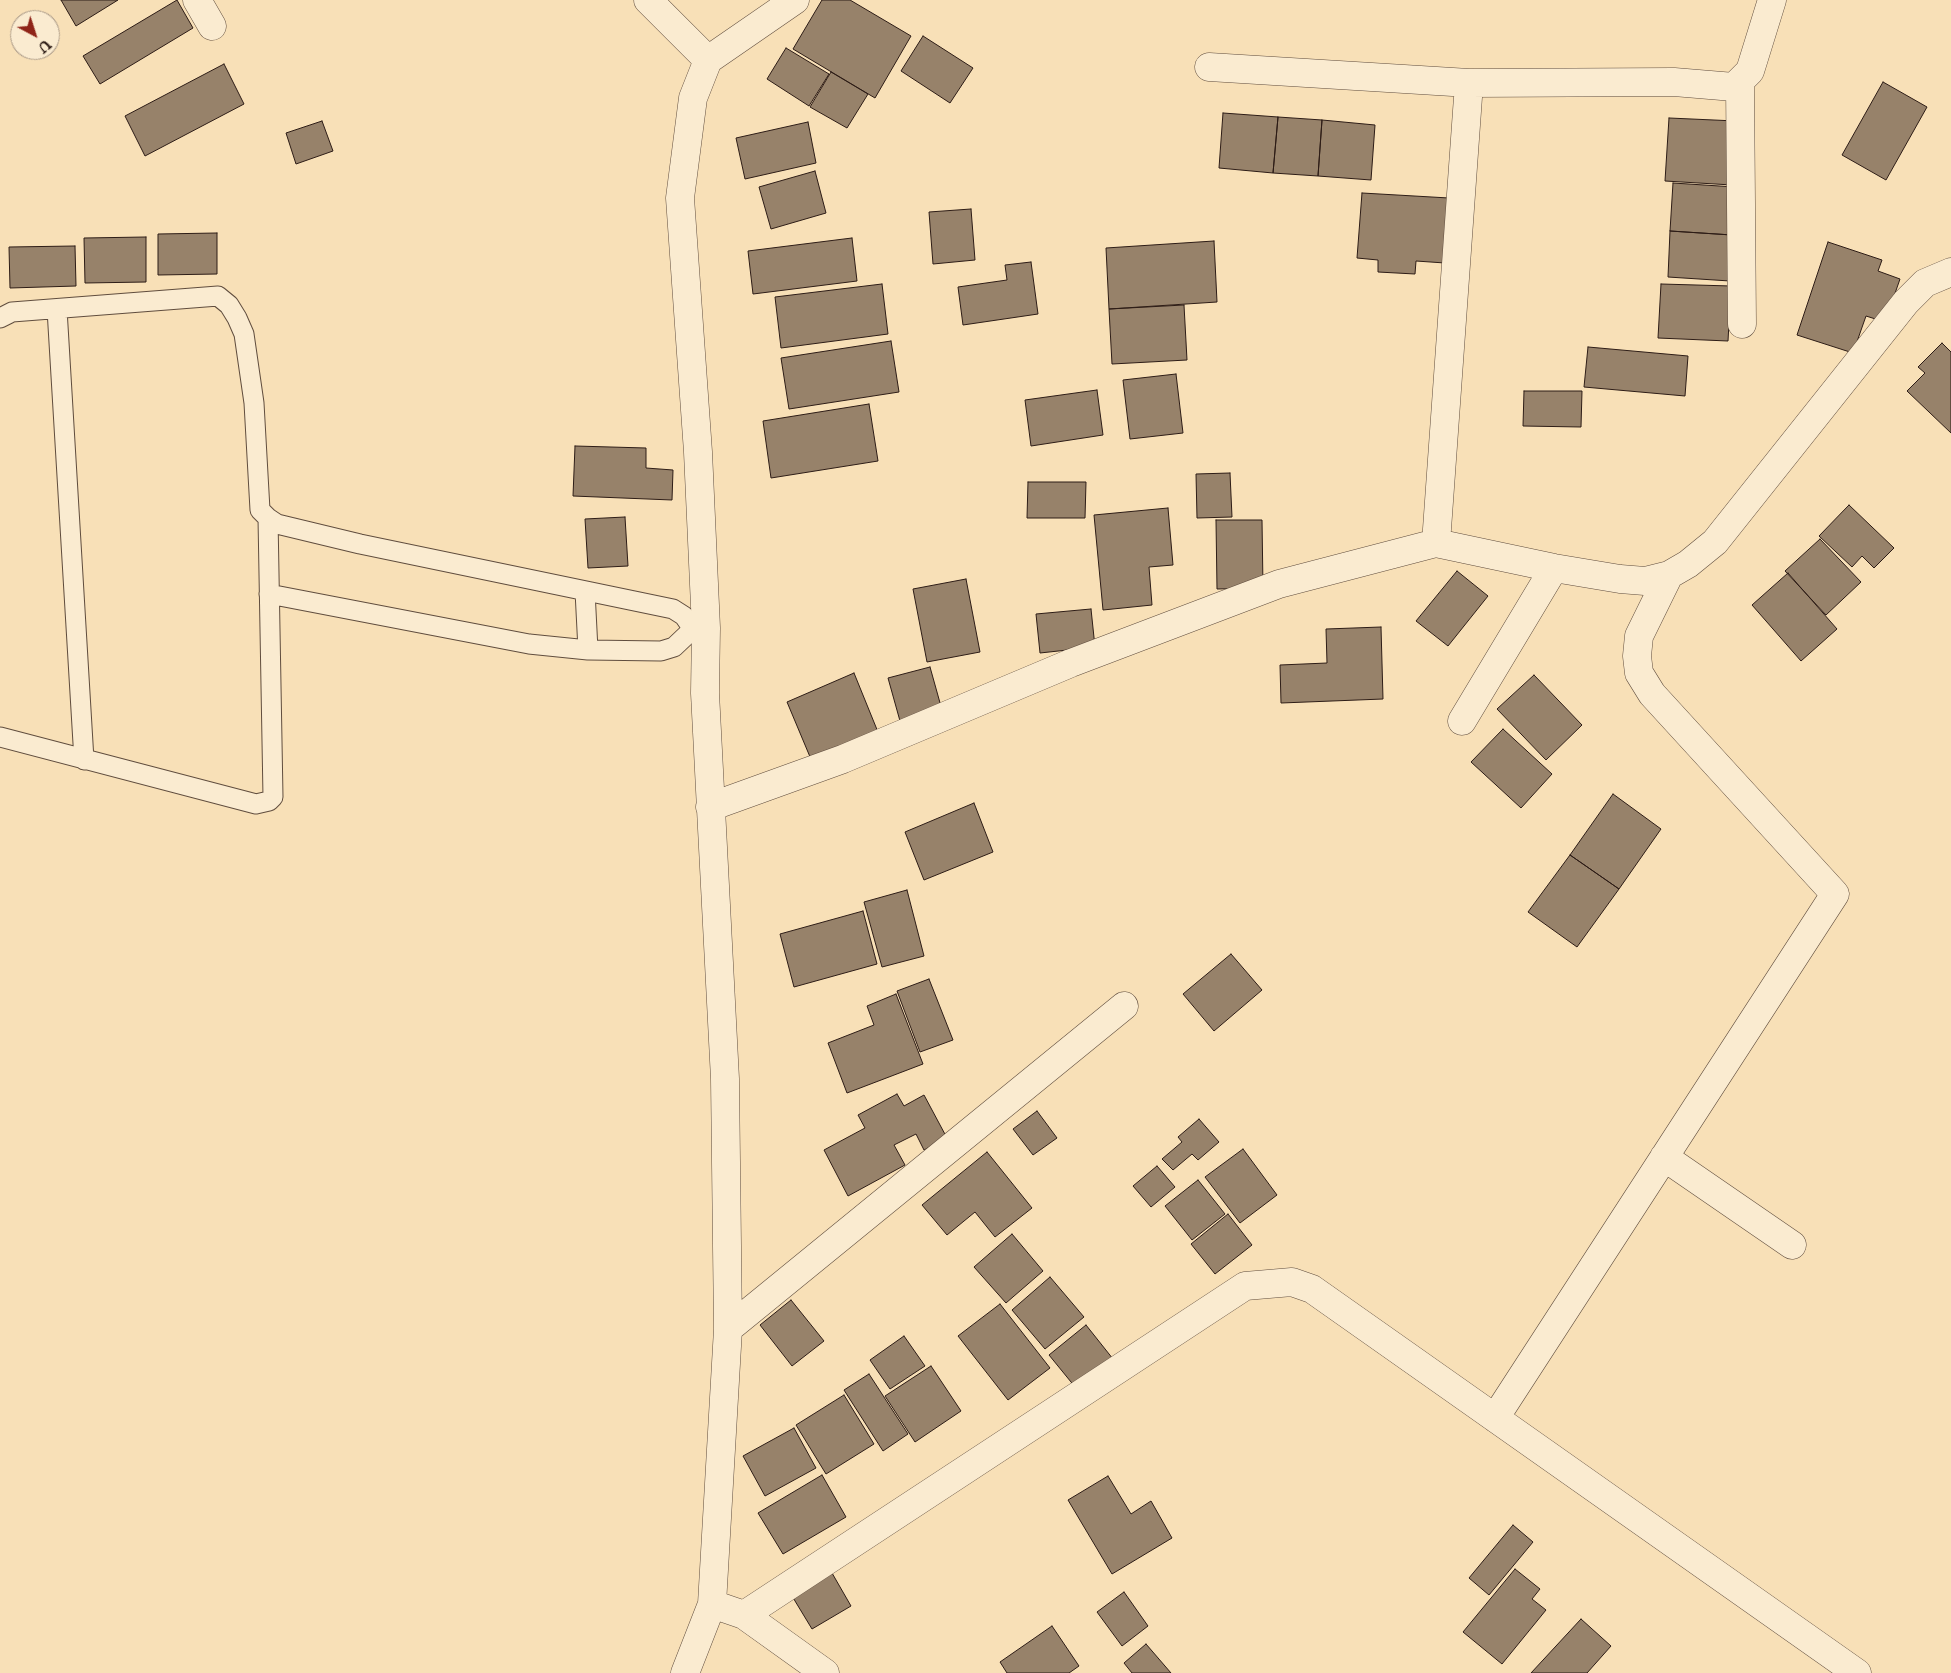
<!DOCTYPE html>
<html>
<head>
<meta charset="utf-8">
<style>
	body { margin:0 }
	#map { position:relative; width:1951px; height:1673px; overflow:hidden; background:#f8e0b7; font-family:"IM FELL English",serif }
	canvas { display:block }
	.north { position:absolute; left:10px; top:10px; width:50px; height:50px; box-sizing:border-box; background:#faebd0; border:1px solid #a89886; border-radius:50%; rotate:140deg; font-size:14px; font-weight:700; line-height:20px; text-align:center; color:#2d1c16 }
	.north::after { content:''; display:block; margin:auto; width:18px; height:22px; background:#8f2418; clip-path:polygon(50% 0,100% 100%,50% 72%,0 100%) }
</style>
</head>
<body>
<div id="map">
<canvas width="1951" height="1673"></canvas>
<div class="north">U</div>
</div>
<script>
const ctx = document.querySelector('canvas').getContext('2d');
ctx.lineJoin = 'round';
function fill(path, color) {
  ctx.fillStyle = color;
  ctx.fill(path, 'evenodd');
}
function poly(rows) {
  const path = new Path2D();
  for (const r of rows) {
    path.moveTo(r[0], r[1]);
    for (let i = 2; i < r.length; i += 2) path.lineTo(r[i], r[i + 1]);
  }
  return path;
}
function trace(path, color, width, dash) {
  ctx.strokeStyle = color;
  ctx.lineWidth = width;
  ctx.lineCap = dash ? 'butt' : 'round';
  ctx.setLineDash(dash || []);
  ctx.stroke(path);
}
const building = poly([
	[61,0,118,0,76,26,61,0],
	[177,0,193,28,100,84,83,56,177,0],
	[822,0,850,0,911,36,875,98,793,49,822,0],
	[923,36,973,68,950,103,901,71,923,36],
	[786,48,829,74,809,106,767,79,786,48],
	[224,64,244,104,145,156,125,116,224,64],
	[831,72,868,94,847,128,810,107,831,72],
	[1883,82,1927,107,1886,180,1842,155,1883,82],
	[1223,113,1278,117,1273,173,1219,168,1223,113],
	[1278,117,1322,120,1318,176,1273,173,1278,117],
	[1669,118,1736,121,1732,185,1665,181,1669,118],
	[1322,120,1375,125,1371,180,1318,176,1322,120],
	[322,121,333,151,296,164,286,133,322,121],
	[808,122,816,163,745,179,736,138,808,122],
	[815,171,826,213,771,229,759,187,815,171],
	[1673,183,1735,187,1732,235,1670,231,1673,183],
	[1362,193,1449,198,1445,263,1416,261,1415,274,1378,272,1378,260,1357,258,1362,193],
	[971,209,975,260,933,264,929,212,971,209],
	[1670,231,1732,235,1730,281,1668,277,1670,231],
	[217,233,217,274,158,275,158,234,217,233],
	[146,237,146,282,85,283,84,238,146,237],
	[852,238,857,281,753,294,748,251,852,238],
	[1214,241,1217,302,1109,309,1106,248,1214,241],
	[1828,242,1882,260,1878,271,1900,279,1885,322,1866,316,1853,353,1797,335,1828,242],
	[75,246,76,286,10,288,9,247,75,246],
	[1031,262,1038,314,963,325,958,287,1007,280,1005,265,1031,262],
	[882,284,888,334,781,348,775,297,882,284],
	[1661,284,1731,286,1728,341,1658,338,1661,284],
	[1184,305,1187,360,1112,364,1109,309,1184,305],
	[891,341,899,392,789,409,781,358,891,341],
	[1942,343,1951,352,1951,433,1907,391,1925,373,1918,367,1942,343],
	[1588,347,1688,356,1685,396,1584,387,1588,347],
	[1176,374,1183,433,1130,439,1123,380,1176,374],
	[1097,390,1103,435,1031,446,1025,400,1097,390],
	[1524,391,1582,391,1581,427,1523,426,1524,391],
	[869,404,878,461,771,478,763,421,869,404],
	[575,446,646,448,646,468,673,470,672,500,573,496,575,446],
	[1230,473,1232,517,1197,518,1196,474,1230,473],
	[1028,482,1086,482,1085,518,1027,518,1028,482],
	[1849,505,1894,548,1874,568,1862,556,1852,567,1819,536,1849,505],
	[1168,508,1173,565,1149,567,1152,605,1103,610,1094,515,1168,508],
	[625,517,628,566,588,568,585,519,625,517],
	[1216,520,1262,520,1263,588,1217,589,1216,520],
	[1820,539,1861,582,1826,615,1785,571,1820,539],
	[1457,571,1488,596,1448,646,1416,621,1457,571],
	[1788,573,1837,629,1801,661,1752,605,1788,573],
	[966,579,980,652,927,662,913,589,966,579],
	[1091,609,1095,647,1040,653,1036,614,1091,609],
	[1381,627,1383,699,1281,703,1280,665,1327,663,1326,629,1381,627],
	[930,667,942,710,900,721,888,678,930,667],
	[854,673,880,737,813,764,787,702,854,673],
	[1534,675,1582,725,1546,760,1497,709,1534,675],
	[1503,729,1552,774,1521,808,1471,762,1503,729],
	[1613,794,1661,829,1619,889,1570,855,1613,794],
	[974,803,993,852,924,880,905,832,974,803],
	[1570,855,1619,889,1577,947,1528,912,1570,855],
	[907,890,924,956,882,967,864,902,907,890],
	[863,911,877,964,794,987,780,934,863,911],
	[1231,954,1262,990,1214,1031,1183,994,1231,954],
	[929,979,953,1040,920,1052,897,991,929,979],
	[896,994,923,1064,847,1093,828,1043,874,1025,867,1006,896,994],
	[897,1094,904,1106,924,1095,947,1138,924,1150,916,1134,894,1145,905,1165,848,1196,824,1150,865,1128,858,1115,897,1094],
	[1037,1111,1057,1138,1033,1155,1013,1129,1037,1111],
	[1199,1119,1219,1142,1198,1160,1192,1154,1173,1170,1162,1159,1182,1142,1178,1137,1199,1119],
	[1243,1149,1277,1195,1240,1223,1205,1177,1243,1149],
	[987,1152,1032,1208,995,1237,975,1212,947,1235,922,1205,987,1152],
	[1157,1166,1175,1187,1151,1207,1133,1186,1157,1166],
	[1198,1180,1225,1214,1192,1240,1165,1206,1198,1180],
	[1228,1214,1252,1245,1215,1274,1191,1244,1228,1214],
	[1012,1234,1043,1271,1006,1303,974,1267,1012,1234],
	[1050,1277,1084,1317,1045,1349,1012,1310,1050,1277],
	[791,1300,824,1341,792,1366,760,1325,791,1300],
	[1000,1304,1050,1368,1008,1400,958,1336,1000,1304],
	[1086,1325,1117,1364,1080,1393,1049,1355,1086,1325],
	[904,1336,925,1366,890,1389,870,1360,904,1336],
	[931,1366,961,1411,915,1442,885,1396,931,1366],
	[869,1374,908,1434,883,1451,844,1390,869,1374],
	[844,1395,874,1444,826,1474,796,1425,844,1395],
	[794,1428,816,1468,765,1496,743,1456,794,1428],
	[822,1475,846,1517,783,1554,758,1513,822,1475],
	[1108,1476,1131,1514,1151,1501,1172,1538,1112,1574,1068,1500,1108,1476],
	[1513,1525,1533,1542,1489,1595,1469,1578,1513,1525],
	[1515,1569,1540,1589,1532,1599,1546,1610,1502,1664,1463,1632,1515,1569],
	[832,1573,851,1606,812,1629,792,1596,832,1573],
	[1124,1592,1148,1626,1122,1646,1097,1612,1124,1592],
	[1581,1619,1611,1646,1587,1673,1531,1673,1581,1619],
	[1052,1626,1079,1666,1069,1673,1007,1673,1000,1662,1052,1626],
	[1146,1644,1171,1673,1132,1673,1124,1663,1146,1644]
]);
const service = poly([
	[57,309,84,760],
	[0,318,12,312,218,296,229,305,237,318,244,334,254,403,260,510,268,518,277,524,360,544,673,609,684,616,693,629],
	[585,591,588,650],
	[269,594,529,644,588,650,661,651,674,647,693,629,705,628],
	[0,737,256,804,269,801,273,797,268,518]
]);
const minor = poly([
	[197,0,212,26],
	[648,0,708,60],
	[1209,67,1469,83,1674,82,1734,87,1750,71,1772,0],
	[1740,83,1742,324],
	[1436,543,1469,83],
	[1462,721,1554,568],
	[710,807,843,759,1071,663,1279,584,1436,543,1554,568,1620,579,1645,581,1669,575,1688,564,1715,542,1906,302,1925,283,1951,272],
	[1664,1157,1792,1245],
	[728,1329,1124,1006],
	[1495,1418,1835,894,1652,694,1639,673,1637,656,1639,636,1669,575],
	[712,1604,744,1615,1245,1286,1292,1282,1312,1289,1857,1673],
	[744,1615,825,1673],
	[685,1673,712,1604,728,1329,725,1079,705,693,706,628,698,452,680,198,693,98,708,60,795,0]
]);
fill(building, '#97826a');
trace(building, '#2d1c16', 1);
trace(service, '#604d3e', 21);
trace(minor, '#604d3e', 29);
trace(service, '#faebd0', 19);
trace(minor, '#faebd0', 28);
</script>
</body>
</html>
